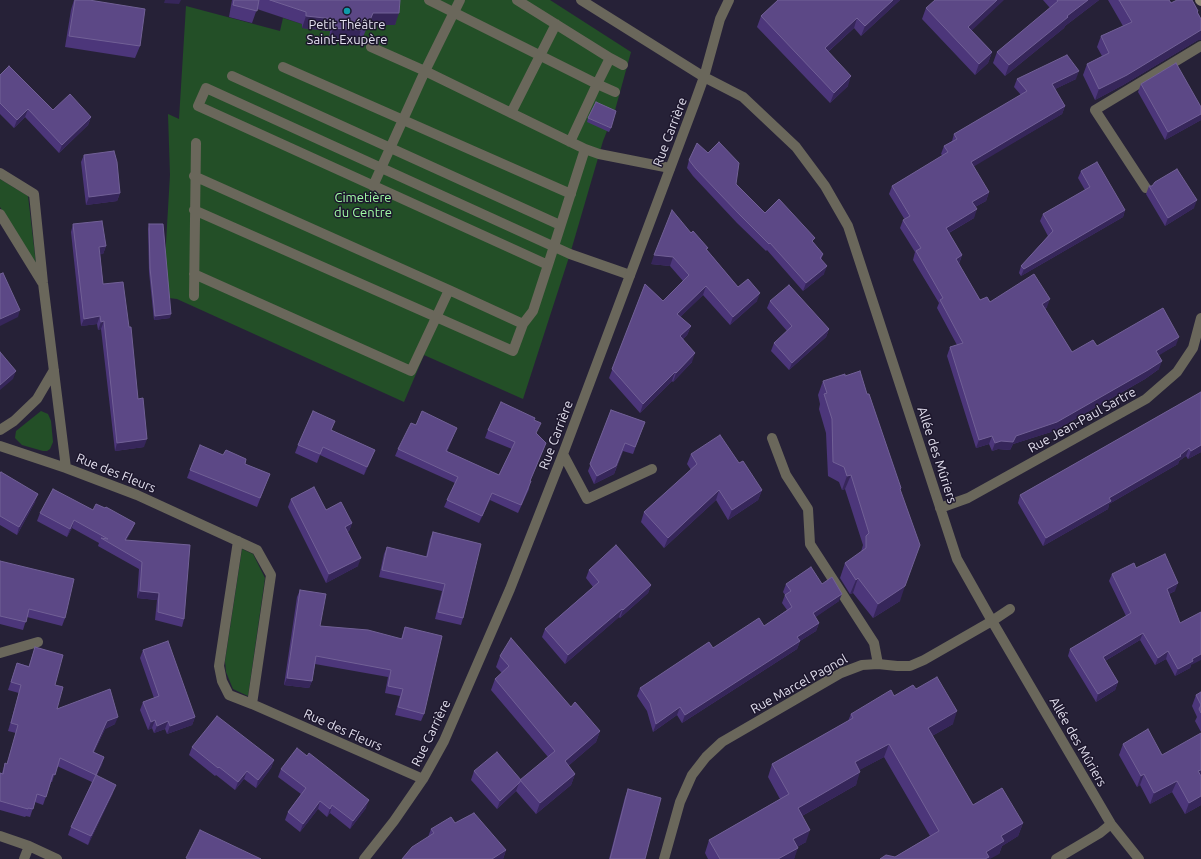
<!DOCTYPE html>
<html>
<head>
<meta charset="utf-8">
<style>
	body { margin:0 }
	canvas { display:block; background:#262137 }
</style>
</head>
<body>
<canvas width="1201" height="859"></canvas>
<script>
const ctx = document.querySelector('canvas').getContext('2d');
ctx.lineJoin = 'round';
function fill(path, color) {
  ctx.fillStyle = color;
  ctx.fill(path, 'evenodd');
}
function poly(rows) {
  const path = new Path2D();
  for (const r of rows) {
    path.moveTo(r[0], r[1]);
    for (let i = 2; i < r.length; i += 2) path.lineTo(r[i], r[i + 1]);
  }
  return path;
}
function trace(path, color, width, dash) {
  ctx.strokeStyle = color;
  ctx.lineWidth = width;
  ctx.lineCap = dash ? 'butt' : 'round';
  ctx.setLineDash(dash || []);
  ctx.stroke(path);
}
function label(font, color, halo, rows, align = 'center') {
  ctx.font = font + ' Ubuntu,sans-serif';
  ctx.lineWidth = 3;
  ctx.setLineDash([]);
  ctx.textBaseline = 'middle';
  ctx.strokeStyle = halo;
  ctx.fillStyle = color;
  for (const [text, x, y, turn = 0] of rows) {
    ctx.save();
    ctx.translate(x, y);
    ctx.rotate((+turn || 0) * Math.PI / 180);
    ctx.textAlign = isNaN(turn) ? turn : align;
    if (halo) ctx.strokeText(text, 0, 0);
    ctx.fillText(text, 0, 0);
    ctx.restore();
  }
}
const green = poly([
	[396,0,550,0,631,52,609,132,607,131,603,141,570,254,523,399,424,355,404,402,177,299,169,298,165,260,170,175,168,114,179,119,186,6,280,31,283,18,302,24,302,28,330,31,358,36,368,25,380,26],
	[0,179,28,196,36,264,0,207],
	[41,411,48,414,51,421,53,442,50,449,47,451,43,451,22,445,15,438,16,431],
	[242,549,253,554,265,578,248,696,233,689,226,672,225,661]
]);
const service = poly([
	[429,0,597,84,570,142],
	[517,0,610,58,597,84,615,92],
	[371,47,425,71,585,149],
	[610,58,623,65],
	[283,67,571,194],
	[232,76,560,225],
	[511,113,556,24],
	[373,186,425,71,460,0],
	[194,210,513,351,523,324,449,290],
	[548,265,585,149,599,154,670,168],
	[194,274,411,371,449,290,194,176],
	[194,296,196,143],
	[523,324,533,311,548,265,198,106,206,88,570,254,630,275],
	[772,438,786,475,808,509,810,544,874,643,878,664]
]);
const minor = poly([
	[581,0,704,77,743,97,796,147,825,186,848,226,957,559,992,621,1111,824,1139,859],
	[0,173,34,194,43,283,66,468,137,495,257,550,271,575,252,704,423,779],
	[1146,188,1095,110,1201,46],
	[0,214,42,282],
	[0,430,14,421,37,399,54,370],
	[0,446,66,468],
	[563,454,587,499,652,469],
	[940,508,968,498,1146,399,1177,372,1193,348,1201,318],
	[238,541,219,666,222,681,229,695,252,704],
	[0,653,38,642],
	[0,836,29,846,57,859],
	[24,859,29,846],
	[364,859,394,821,423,779,444,741,510,589,563,454,695,102,704,77,720,19,729,0],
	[664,859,680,802,692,775,706,757,722,742,841,673,862,665,878,664,897,666,910,666,924,660,992,621,1010,609],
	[1056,859,1100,833,1111,824]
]);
const secondary = poly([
	[1200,0,1201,1]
]);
const wall = poly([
	[74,0,89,0,140,46,135,58,65,47,71,10],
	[232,0,400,0,395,25,368,25,363,37,359,36,357,43,329,40,330,31,302,28,302,24,257,9,252,23,229,17],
	[778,0,900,0,861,36,854,28,828,52,848,86,830,103,757,27,761,16],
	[1043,0,1099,0,1065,26,1064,28,1005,76,993,63,997,52,1050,8],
	[1108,0,1169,0,1171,3,1198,11,1198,13,1201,19,1201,40,1198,40,1123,85,1095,100,1083,75,1087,64,1102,56,1097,47,1101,36,1123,26],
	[926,8,972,31,992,52,988,63,975,75,922,19],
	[0,75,53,110,91,117,88,125,59,153,25,117,14,128,0,114],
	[1017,79,1076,79,1055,89,1065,106,1062,114,973,166,989,192,986,201,975,207,974,218,949,233,962,255,959,264,980,300,990,302,1047,307,1045,309,1072,352,1097,346,1176,345,1158,355,1159,369,1145,379,1054,431,1013,444,1010,450,998,449,992,451,989,444,976,448,947,356,950,347,957,345,937,308,939,303,913,260,915,252,900,228,903,220,905,220,889,194,892,186,943,156,941,154,944,146,952,141,954,134,1021,95,1014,87],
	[1141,84,1201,107,1201,120,1165,140,1138,92],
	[588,118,611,128,609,132,587,122],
	[84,155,120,193,117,201,86,205,81,162],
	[689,160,736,184,765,213,813,242,823,254,821,260,824,274,803,291,767,250,766,251,737,223,693,176,687,168],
	[1081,171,1125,210,1123,217,1021,276,1019,273,1021,266,1048,236,1040,221,1043,214,1085,190,1078,178],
	[1149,186,1194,208,1165,226,1146,194],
	[73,224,106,246,103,254,100,254,103,284,138,399,144,447,115,451,101,329,98,330,97,324,81,326,71,232],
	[149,224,170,318,154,320,149,272,148,229],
	[691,233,707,250,738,287,757,301,730,325,703,295,680,317,691,326,687,335,683,339,692,362,673,382,672,381,640,413,609,378,645,284,663,301,683,281,670,266,651,264],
	[770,301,829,329,826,337,789,370,771,351,774,343,787,331,767,308],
	[823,381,900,490,900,601,873,618,853,593,850,594,840,578,845,563,861,552,863,545,845,489,842,490,839,482,828,476,826,433,819,409,820,404,818,395],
	[1201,392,1201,452,1188,459,1186,456,1179,461,1178,464,1109,504,1108,509,1043,546,1018,503,1020,495],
	[611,410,645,422,633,454,623,451,614,474,594,484,588,471],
	[534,420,536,434,546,443,530,481,529,489,518,513,490,500,479,523,444,507,455,483,395,456,398,449,416,425,454,435,447,452,499,475,512,449,485,438,488,430],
	[331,430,375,450,364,475,320,455,317,463,295,453,298,445],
	[691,454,739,463,762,490,758,500,728,520,716,500,664,548,641,522,644,512,691,470,687,464],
	[223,455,270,474,257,507,187,478,190,470],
	[0,473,35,502,17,535,0,525],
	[291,499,326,510,352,523,349,531,347,532,358,566,326,583,288,507],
	[105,508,135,523,132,530,126,540,184,619,182,627,155,620,157,600,137,598,139,569,98,546,99,543,72,528,67,537,37,521,40,513,93,510],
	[433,532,463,618,461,625,435,619,442,591,379,577,384,554,387,547,426,557,430,539],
	[0,561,65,618,62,626,27,617,23,630,0,624],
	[1136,568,1175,591,1169,594,1191,665,1190,668,1175,676,1166,659,1155,665,1140,640,1105,661,1118,682,1115,690,1096,702,1068,656,1070,649,1126,616,1109,581,1112,574],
	[589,570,651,585,648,593,620,618,619,617,565,664,542,637,545,629,593,587,586,578],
	[786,584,822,584,839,601,815,617,819,623,816,631,800,641,797,649,682,723,677,715,653,732,647,711,637,696,640,688,713,648,764,626,787,610,782,603,785,595,783,592],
	[300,590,320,626,401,639,405,627,424,714,421,721,395,715,400,696,385,693,388,677,315,664,312,681,309,688,284,685,297,597],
	[35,647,55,685,57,709,115,724,105,729,94,752,104,757,97,775,113,793,88,845,68,835,71,827,92,782,57,766,52,782,51,782,43,805,35,802,30,817,26,816,25,817,0,810,0,773,2,773,5,763,7,764,16,733,8,731,19,693,8,690,17,663,29,666],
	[143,650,195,717,192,725,167,734,165,729,154,733,152,728,148,730,140,710,143,702,154,698,140,658],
	[500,656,571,707,600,731,596,742,568,766,575,774,571,785,536,814,516,791,497,809,471,780,474,771,521,780,548,757,491,690,495,679,502,673,496,667],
	[916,689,953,724,932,736,973,805,1023,823,1018,836,1002,846,999,854,895,857,930,836,884,757,859,770,856,785,802,816,806,842,797,847,794,859,708,859,705,853,709,840,780,799,768,777,772,764,848,721,851,714,894,696],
	[1201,692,1201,732,1195,721,1197,717,1192,706,1196,695],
	[1123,744,1162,755,1201,805,1185,814,1172,792,1150,804,1140,785,1137,787,1119,755],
	[192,747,274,760,271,768,256,788,244,779,235,790,216,775,215,776,189,755],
	[281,769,366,808,350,829,330,813,327,817,318,809,300,832,285,820,288,812,301,794,278,777],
	[628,789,645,859,609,859,625,797],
	[455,823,506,850,503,859,402,859,428,837,431,829]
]);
const shadedWall = poly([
	[165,0,181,0,179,4,164,3],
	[893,0,900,0,861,36,865,26],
	[997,0,1004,0,964,38,968,27],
	[1088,0,1099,0,1065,26,1064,28,1005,76,1009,65,1067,16],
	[373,13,399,13,395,25,368,25,363,37],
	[306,16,334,19,330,31,302,28],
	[857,18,854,28,821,58,825,48],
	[333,28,361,30,357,43,329,40],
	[1201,30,1201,40,1198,40,1123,85,1095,100,1099,89],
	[992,52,988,63,975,75,979,64],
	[1079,71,1076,79,1049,92,1052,84],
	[851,76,848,86,830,103,834,93],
	[1065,106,1062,114,968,170,971,162],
	[28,109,25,117,14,128,17,120],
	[1201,114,1201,120,1165,140,1168,132],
	[91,117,88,125,59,153,62,145],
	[989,192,986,201,969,210,972,202],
	[120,193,117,201,86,205,89,197],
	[1197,200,1194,208,1165,226,1168,218],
	[977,209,974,218,943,236,946,228],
	[1125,210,1123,217,1021,276,1024,269],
	[106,246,103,254,96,255,99,247],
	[654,255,673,257,670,266,651,264],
	[962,255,959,263,953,267,956,259],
	[827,266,824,274,803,291,806,283],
	[706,286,703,295,674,323,677,314],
	[760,293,757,301,730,325,733,317],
	[1050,299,1047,307,1039,312,1042,304],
	[20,310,18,317,0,326,0,319],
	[171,314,170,318,154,320,155,316],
	[100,316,97,324,81,326,84,319],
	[104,321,101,329,98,330,101,322],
	[691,326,687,335,677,345,680,336],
	[829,329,826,337,789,370,792,363],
	[1179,337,1176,345,1153,359,1156,351],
	[695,353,692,362,673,382,676,373],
	[1162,361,1159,369,1145,379,1054,431,1013,444,1010,450,998,449,992,451,995,443,1016,436],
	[16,371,13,379,0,390,0,385],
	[675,372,672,381,640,413,643,404],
	[457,428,454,435,444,458,446,451],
	[992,436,989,444,976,448,979,440],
	[147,439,144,447,115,451,117,443],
	[625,443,614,474,594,484,597,476],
	[1201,445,1201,452,1188,459,1191,451],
	[1189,448,1186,456,1179,461,1178,464,1109,504,1108,509,1043,546,1046,538,1109,498,1180,455],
	[375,450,372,458,364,475,367,467],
	[851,475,845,489,842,490,847,476],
	[719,490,716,500,664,548,668,538],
	[762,490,758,500,728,520,732,510],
	[492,493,490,500,479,523,482,516],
	[38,494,35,502,17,535,19,527],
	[74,520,72,528,67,537,70,529],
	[135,523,132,530,122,548,125,540],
	[352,523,349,531,342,535,345,527],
	[361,558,358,566,326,583,329,574],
	[858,578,853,593,850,594,856,580],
	[1178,583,1175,591,1164,596,1167,589],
	[651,585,648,593,620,618,623,610],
	[905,586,900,601,873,618,878,604],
	[140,591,159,593,157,600,137,598],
	[842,594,839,601,810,621,813,613],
	[622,609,619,617,565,664,568,655],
	[819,623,816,631,800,641,797,649,682,723,685,715,797,637],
	[1143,633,1140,640,1100,664,1103,657],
	[1168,651,1166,659,1155,665,1158,658],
	[1201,654,1201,660,1191,665,1190,668,1175,676,1178,669,1192,659],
	[287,678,312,681,309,688,284,685],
	[1118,682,1115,690,1096,702,1098,694],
	[680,707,677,715,653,732,656,724],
	[957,711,953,724,923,741,928,728],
	[118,717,115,724,105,729,90,759,93,752,107,721],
	[195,717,192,725,167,734,170,726],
	[155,720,152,728,148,730,151,722],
	[168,721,165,729,154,733,157,726],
	[600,731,596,742,561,772,565,761],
	[889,744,884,757,850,775,855,762],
	[104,757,102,765,93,783,96,775],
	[274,760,271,768,256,788,258,780],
	[1201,770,1201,779,1198,771],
	[247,771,244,779,235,790,238,782],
	[860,772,856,785,793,821,798,808],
	[575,774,571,785,536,814,540,803],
	[1144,774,1140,785,1137,787,1141,776],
	[1177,781,1172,792,1150,804,1154,793],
	[519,783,516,791,497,809,500,801],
	[116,785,113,793,88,845,91,836],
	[1201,796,1201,805,1185,814,1189,803],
	[369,800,366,808,350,829,353,821],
	[320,801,318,809,300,832,303,824],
	[332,805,330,813,327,817,330,809],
	[1023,823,1018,836,1002,846,999,854,990,859,983,859,986,852,1001,836],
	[810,830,806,842,788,852,793,839],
	[798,848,794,859,778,859],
	[506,850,503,859,492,859]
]);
const building = poly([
	[75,0,89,0,145,9,140,46,69,36,75,0],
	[234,0,259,0,257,11,233,5,234,0],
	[270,0,400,0,399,13,373,13,368,25,362,24,361,30,333,28,334,19,306,16,306,12,270,0],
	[778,0,893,0,865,26,857,18,825,48,851,76,834,93,761,16,778,0],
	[935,0,997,0,968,27,992,52,979,64,926,8,935,0],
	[1057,0,1088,0,1067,16,1068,17,1009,65,997,52,1058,1,1057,0],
	[1119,0,1169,0,1171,3,1177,0,1192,0,1198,11,1197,12,1201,19,1201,30,1127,75,1099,89,1087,64,1109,53,1101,36,1132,22,1119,0],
	[1067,55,1079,71,1052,84,1065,106,971,162,989,192,972,202,977,209,946,228,962,255,956,259,980,300,987,297,990,302,1034,274,1050,299,1042,304,1072,352,1093,340,1097,346,1163,308,1179,337,1156,351,1162,361,1148,370,1057,422,1016,436,1013,442,1001,441,995,443,992,436,979,440,950,347,963,343,940,300,943,298,916,251,921,248,903,220,910,216,892,186,948,152,944,146,957,139,954,134,1027,91,1017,79,1067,55],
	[1176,63,1201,107,1201,114,1168,132,1141,84,1176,63],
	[9,66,53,110,70,94,91,117,62,145,28,109,17,120,0,103,0,75,9,66],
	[596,102,616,111,611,128,588,118,596,102],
	[719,142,739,163,736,184,765,213,779,199,815,238,812,241,823,254,820,258,827,266,806,283,770,243,769,244,740,215,696,169,689,160,697,143,708,153,719,142],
	[114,151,117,162,120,193,89,197,84,155,114,151],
	[1097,162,1125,210,1024,269,1021,266,1053,231,1043,214,1090,187,1081,171,1097,162],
	[1177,169,1197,200,1168,218,1149,186,1152,186,1155,182,1177,169],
	[672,210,691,233,693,231,708,248,706,249,738,287,748,279,760,293,733,317,706,286,677,314,691,326,680,336,695,353,676,373,675,372,643,404,612,369,645,284,663,301,689,275,673,257,654,255,672,210],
	[102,221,106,246,99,247,103,284,123,282,129,327,131,327,138,399,143,398,147,439,117,443,104,321,101,322,100,316,84,319,73,224,102,221],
	[149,224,163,224,171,314,155,316,150,268,149,224],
	[3,273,20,310,0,319,0,274,3,273],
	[789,285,829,329,792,363,774,343,792,326,770,301,789,285],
	[0,352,16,371,0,385,0,352],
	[860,371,867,394,869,394,901,488,900,489,920,545,905,586,878,604,858,578,856,580,845,563,866,548,866,536,869,533,851,475,847,476,844,467,833,462,832,419,824,394,827,393,823,381,845,374,845,376,860,371],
	[1201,392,1201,445,1191,451,1189,448,1180,455,1181,456,1109,498,1111,501,1046,538,1020,495,1201,392],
	[501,402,535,418,534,420,541,423,536,433,546,443,530,481,531,481,521,505,492,493,482,516,447,500,458,477,398,449,411,423,416,425,422,411,457,428,446,451,499,475,515,442,488,430,501,402],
	[611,410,645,422,635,447,625,443,616,466,597,476,590,464,611,410],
	[313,411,335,421,331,430,375,450,367,467,323,447,320,454,298,445,313,411],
	[720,435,739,463,743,461,762,490,732,510,719,490,668,538,644,512,697,464,691,454,720,435],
	[200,445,223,455,226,450,246,459,245,464,270,474,260,498,190,470,200,445],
	[1,472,38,494,19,527,0,516,0,473,1,472],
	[314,487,326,510,341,502,352,523,345,527,361,558,329,574,291,499,314,487],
	[53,489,93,510,96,504,105,508,106,507,135,523,125,540,190,545,184,619,158,612,159,593,140,591,142,562,101,538,108,539,74,520,70,529,40,513,53,489],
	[433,532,481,544,463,618,438,612,445,584,382,570,387,547,427,557,433,532],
	[616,545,651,585,623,610,622,609,568,655,545,629,599,582,589,570,616,545],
	[1165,554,1178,583,1167,589,1180,623,1201,612,1201,654,1192,659,1193,661,1178,669,1168,651,1158,658,1143,633,1103,657,1118,682,1098,694,1070,649,1131,613,1112,574,1134,563,1136,568,1165,554],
	[0,561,74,579,65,618,29,609,26,622,0,616,0,561],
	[811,567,822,584,832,577,842,594,813,613,819,623,797,637,800,641,685,715,680,707,656,724,650,703,640,688,709,642,713,648,759,618,764,626,792,607,785,595,791,591,786,584,811,567],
	[300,590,326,594,320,626,368,630,402,639,405,627,442,636,424,714,398,707,403,689,388,686,391,670,316,656,312,681,287,678,300,590],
	[511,638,571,707,575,702,600,731,565,761,575,774,540,803,520,780,555,751,495,679,509,666,500,656,511,638],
	[168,641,195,717,170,726,168,721,157,726,155,720,151,722,143,702,159,696,143,650,168,641],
	[35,647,63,655,55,685,63,687,57,709,110,689,118,717,107,721,93,752,104,757,96,775,60,758,55,775,53,774,46,797,37,794,33,809,28,808,28,809,0,801,0,773,3,774,5,763,7,764,18,725,11,723,21,685,11,682,17,663,29,667,35,647],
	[937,677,957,711,928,728,973,805,1002,788,1023,823,1001,836,1004,841,986,852,989,857,985,859,880,859,886,855,895,857,939,831,889,744,855,762,860,772,798,808,810,830,793,839,798,848,778,859,720,859,709,840,789,794,772,764,853,718,851,714,891,690,894,696,913,685,916,689,937,677],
	[1201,692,1201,713,1199,709,1201,705,1196,695,1201,692],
	[217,716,274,760,258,780,247,771,238,782,219,767,218,768,192,747,217,716],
	[1148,729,1162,755,1201,733,1201,770,1198,771,1201,776,1201,796,1189,803,1177,781,1154,793,1144,774,1141,776,1123,744,1148,729],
	[297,748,307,756,309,753,369,800,353,821,332,805,330,809,320,801,303,824,288,812,306,788,281,769,297,748],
	[497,752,521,780,519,783,500,801,474,771,497,752],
	[96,775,116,785,91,836,71,827,96,775],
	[628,789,661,798,645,859,610,859,628,789],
	[474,813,506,850,492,859,402,859,412,847,434,833,431,829,451,817,455,823,474,813],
	[200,830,261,859,188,859,186,858,200,830]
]);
const markers = [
	[347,11,4,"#0f9aa8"]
];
const poiNames = [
	["Petit Théâtre",347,25],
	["Saint-Exupère",347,40]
];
const streetNames = [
	["Rue Carrière",670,132,-69],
	["Rue Jean-Paul Sartre",1082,420,-29],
	["Rue Carrière",556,435,-69],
	["Allée des Mûriers",937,455,72],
	["Rue des Fleurs",116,473,22],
	["Rue Marcel Pagnol",799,684,-29],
	["Rue des Fleurs",343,730,24],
	["Rue Carrière",431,733,-64],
	["Allée des Mûriers",1078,742,60]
];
const parkNames = [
	["Cimetière",363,198],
	["du Centre",363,213]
];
fill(green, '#234f27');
trace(service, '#6a675b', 10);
trace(minor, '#6a675b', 10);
trace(secondary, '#928c79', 10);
fill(wall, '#4c367a');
fill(shadedWall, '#36265a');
fill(building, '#5c4886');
trace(building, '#716096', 1);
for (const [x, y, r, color] of markers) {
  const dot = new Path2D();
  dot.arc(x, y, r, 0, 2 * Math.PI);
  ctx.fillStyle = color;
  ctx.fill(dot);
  trace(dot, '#1d172d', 1.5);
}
label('13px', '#e2dfee', '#1d172d', poiNames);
label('13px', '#e2dfee', '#1d172d', streetNames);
label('13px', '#a0fda5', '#1d172d', parkNames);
</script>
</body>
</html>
